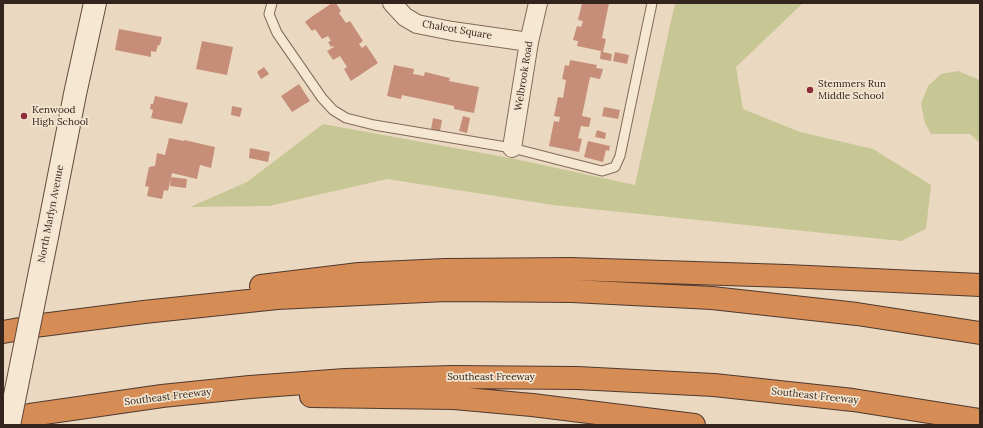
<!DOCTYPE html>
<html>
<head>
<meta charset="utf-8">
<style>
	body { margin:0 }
	#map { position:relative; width:983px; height:428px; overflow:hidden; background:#ead8c0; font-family:Lora,serif }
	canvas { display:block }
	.frame { position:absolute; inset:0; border:4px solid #33251d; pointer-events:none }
</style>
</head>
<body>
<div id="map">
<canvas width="983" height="428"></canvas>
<div class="frame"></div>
</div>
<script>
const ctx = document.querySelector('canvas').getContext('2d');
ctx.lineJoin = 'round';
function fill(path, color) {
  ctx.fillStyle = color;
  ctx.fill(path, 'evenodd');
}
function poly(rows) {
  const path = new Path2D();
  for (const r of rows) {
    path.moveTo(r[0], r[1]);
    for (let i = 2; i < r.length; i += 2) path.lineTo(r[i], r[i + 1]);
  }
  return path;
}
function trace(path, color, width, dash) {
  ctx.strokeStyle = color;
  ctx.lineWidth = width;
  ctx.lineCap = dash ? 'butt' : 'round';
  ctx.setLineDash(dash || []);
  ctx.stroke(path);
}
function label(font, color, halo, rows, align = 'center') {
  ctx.font = font + ' Lora,serif';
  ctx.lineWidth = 3.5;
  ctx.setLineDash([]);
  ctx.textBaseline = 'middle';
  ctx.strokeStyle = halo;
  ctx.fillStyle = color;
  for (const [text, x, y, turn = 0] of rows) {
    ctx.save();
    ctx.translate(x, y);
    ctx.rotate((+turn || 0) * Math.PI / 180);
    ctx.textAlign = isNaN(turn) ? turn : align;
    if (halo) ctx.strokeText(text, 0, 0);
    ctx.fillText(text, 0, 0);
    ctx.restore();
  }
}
const green = poly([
	[675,3,803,3,736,67,743,109,800,132,873,149,931,185,926,229,901,241,553,205,387,179,269,206,190,207,247,182,323,124,515,159,635,185],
	[958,71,980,80,980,143,970,134,931,134,925,123,921,104,928,86,941,74]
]);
const building = poly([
	[332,3,336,3,341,11,339,13,346,23,350,21,363,41,359,44,362,48,366,45,378,63,351,81,344,69,347,67,340,56,333,60,327,51,334,47,333,46,331,47,328,42,331,41,328,36,322,39,315,29,312,31,305,22,310,18],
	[582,3,609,3,602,38,606,39,603,52,612,54,611,61,600,59,601,51,577,46,578,41,573,40,577,26,581,27,583,21,578,20],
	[119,29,162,37,160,45,158,45,156,52,151,51,151,57,115,50],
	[202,41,233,47,227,75,196,69],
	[615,52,629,55,627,64,613,61],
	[570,60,597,65,596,68,603,69,600,79,590,77,582,116,591,118,589,127,581,126,578,138,582,139,579,152,549,146,554,121,559,122,560,117,554,116,558,97,563,98,566,80,562,79,565,65,569,66],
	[394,65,414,69,413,74,424,76,425,72,450,78,449,81,479,87,474,113,454,109,454,106,402,95,401,99,387,96],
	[264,67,269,74,261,79,257,72],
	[299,84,310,101,292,112,281,96],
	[155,96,188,103,182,124,151,118,153,110,150,109,151,104,153,104],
	[232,106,242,108,240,117,231,115],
	[604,107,620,110,618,119,602,116],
	[463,116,470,118,467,133,459,131],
	[433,118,442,120,440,131,431,130],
	[597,130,606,133,605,139,595,137],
	[169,138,184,141,184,140,215,147,211,168,200,165,197,179,172,173,168,191,164,190,162,199,147,196,149,187,145,186,149,167,155,166,157,153,165,155],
	[588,141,610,146,609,151,606,150,603,162,584,157],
	[250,148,270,152,268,162,249,158],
	[171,177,187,179,186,188,170,186]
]);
const lane = poly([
	[272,3,269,14,277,33,322,98,333,110,346,118,374,125,512,148,602,171,615,167,620,156,652,3]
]);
const street = poly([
	[392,3,405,17,417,24,452,31,529,42],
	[512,148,529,42,538,3]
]);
const secondary = poly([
	[48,232,75,94,95,3]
]);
const highway = poly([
	[261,286,359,274,445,270,571,269,787,276,980,285],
	[3,332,42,325,144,312,277,298,446,290,572,291,712,298,857,314,980,333],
	[311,396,454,398,532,405,694,425],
	[3,420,30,415,162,396,250,387,345,380,453,377,577,378,714,385,853,400,980,420]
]);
const secondaryBridge = poly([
	[9,425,48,232]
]);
const markers = [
	[810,90,4,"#8d2d3b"],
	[24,116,4,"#8d2d3b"]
];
const streetNames = [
	["Chalcot Square",457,30,10],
	["Welbrook Road",524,76,-81],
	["North Marlyn Avenue",51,214,-79],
	["Southeast Freeway",491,377],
	["Southeast Freeway",815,396,6],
	["Southeast Freeway",168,397,-7]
];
const poiNames = [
	["Stemmers Run",818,84],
	["Middle School",818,96],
	["Kenwood",32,110],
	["High School",32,122]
];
fill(green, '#c7c795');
fill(building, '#c68e78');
trace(lane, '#826a59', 11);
trace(street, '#826a59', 20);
trace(secondary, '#644b3d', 24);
trace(highway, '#50392e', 24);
trace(lane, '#f6e7d3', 9);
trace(street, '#f6e7d3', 18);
trace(secondary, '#f6e7d3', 22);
trace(highway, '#d68c55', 22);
trace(secondaryBridge, '#644b3d', 24, []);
trace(secondaryBridge, '#f6e7d3', 22);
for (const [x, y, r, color] of markers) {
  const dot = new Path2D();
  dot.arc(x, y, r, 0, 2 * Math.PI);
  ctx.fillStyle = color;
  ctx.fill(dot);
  trace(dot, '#f2e4cf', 1.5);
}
label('10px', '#33251d', '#f2e4cf', streetNames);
label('10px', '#33251d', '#f2e4cf', poiNames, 'left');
</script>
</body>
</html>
